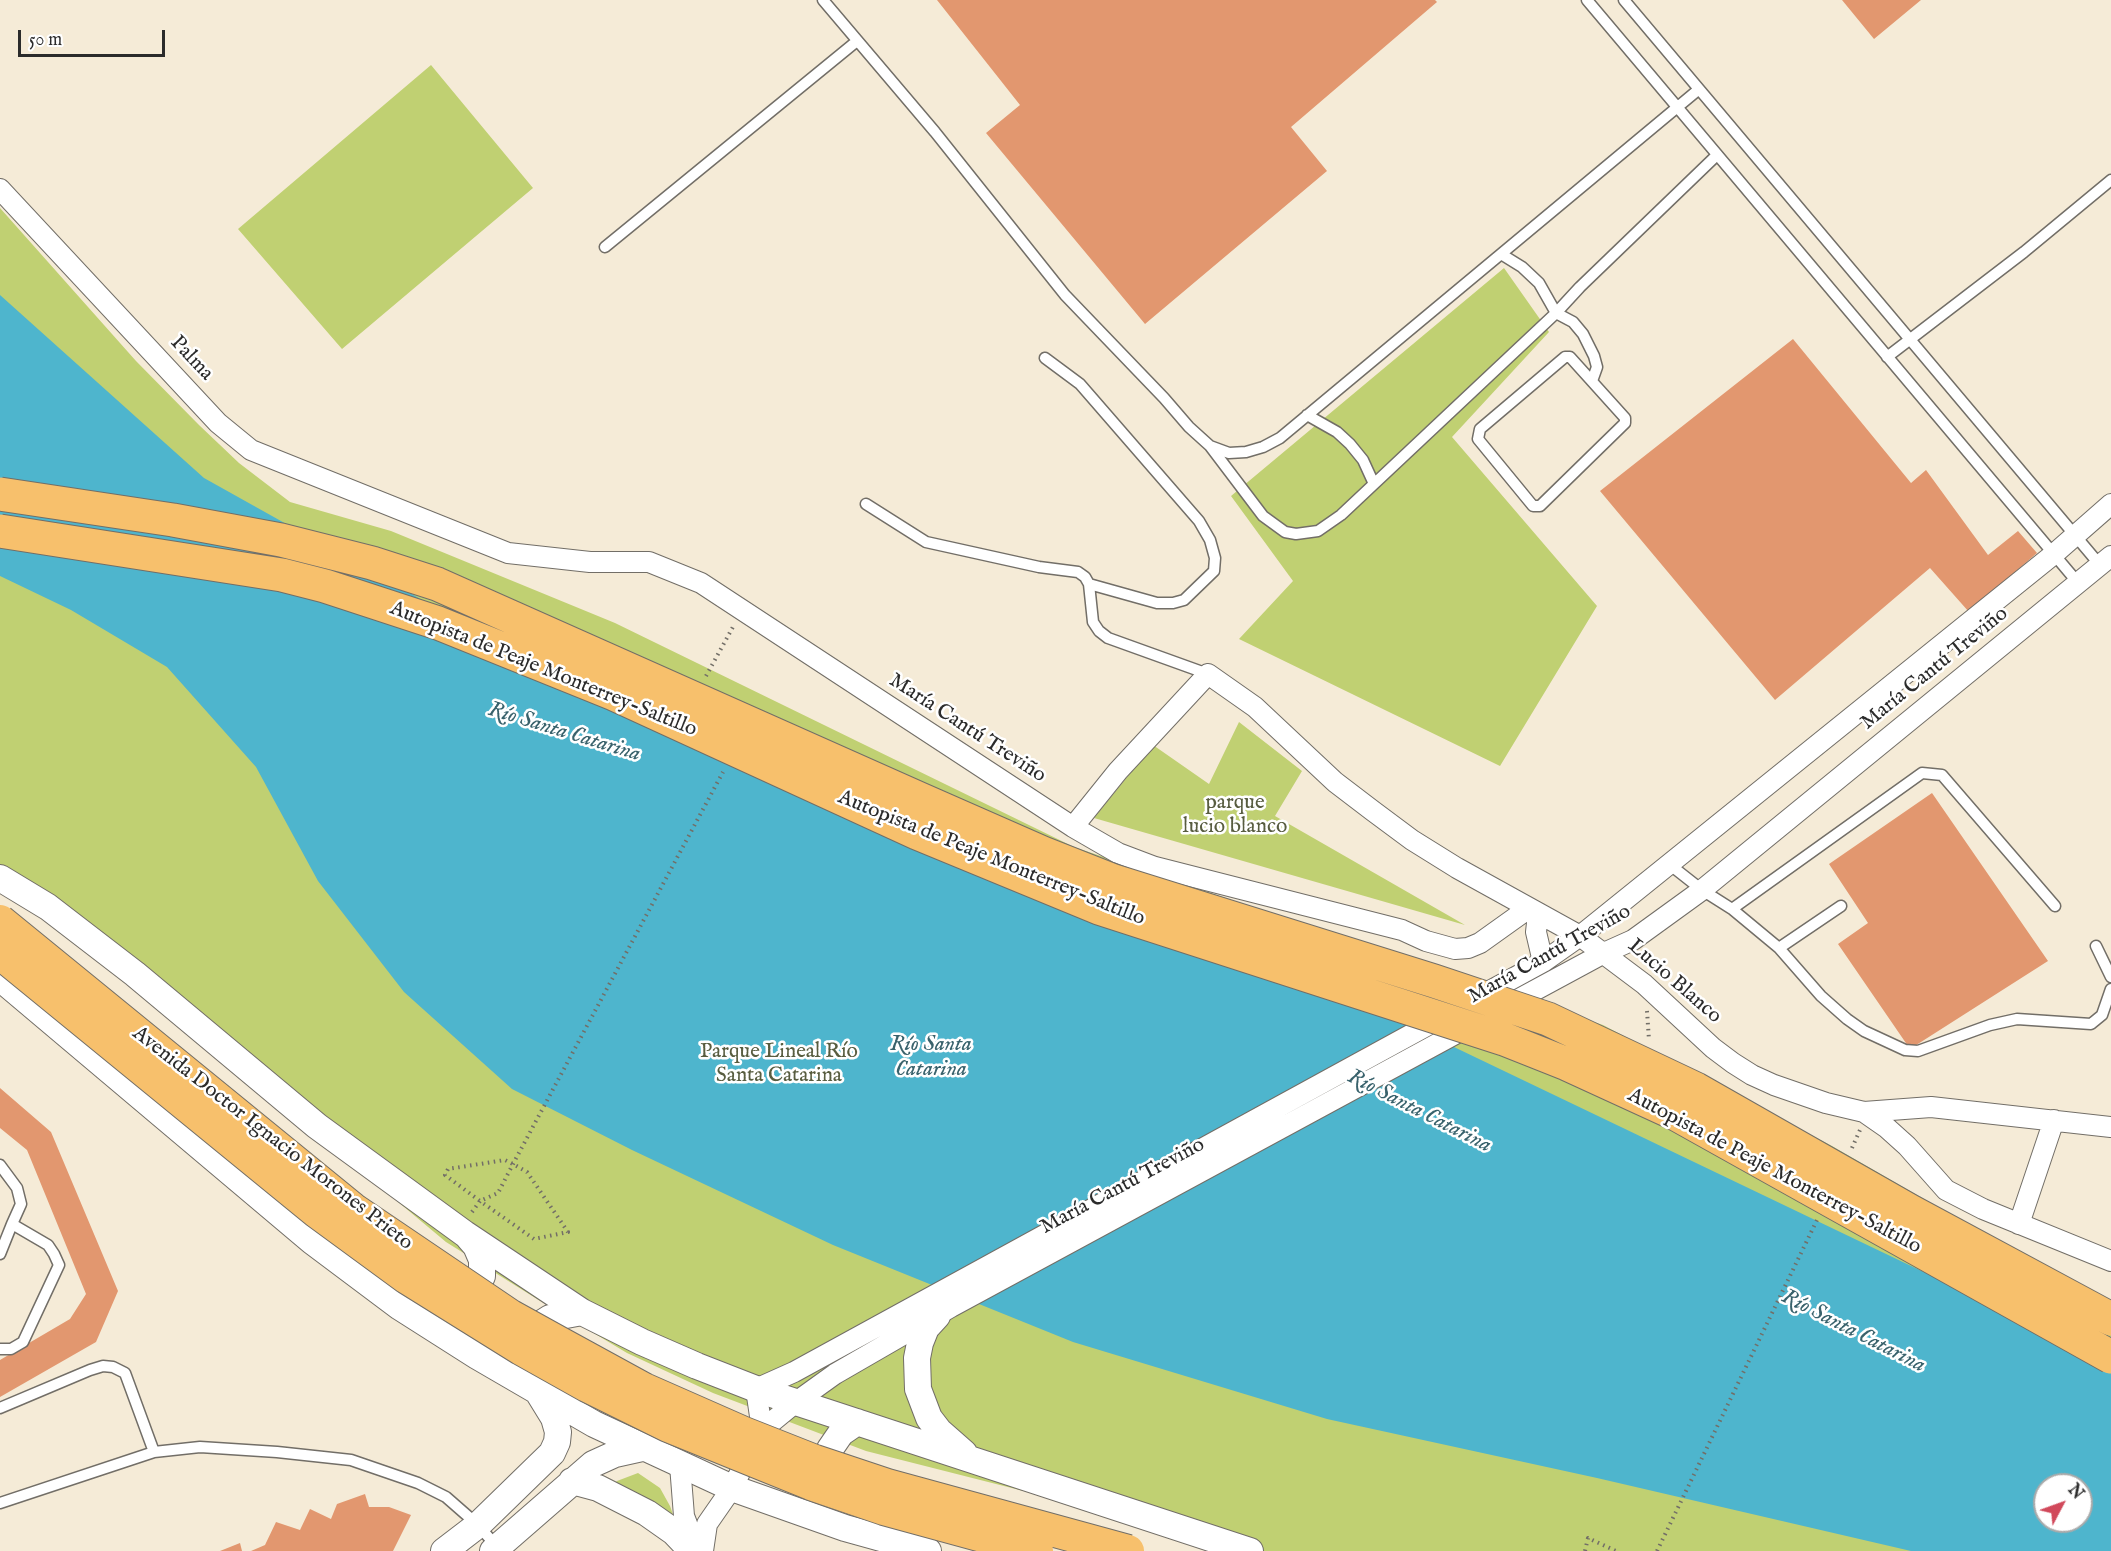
<!DOCTYPE html>
<html>
<head>
<meta charset="utf-8">
<style>
	body { margin:0 }
	#map { position:relative; width:2111px; height:1551px; overflow:hidden; background:#f5ebd7; font-family:"IM FELL English",serif }
	canvas { display:block }
	.north { position:absolute; left:2033px; top:1473px; width:60px; height:60px; box-sizing:border-box; background:#fff; border:2px solid #aaa; border-radius:50%; rotate:49deg; font-size:16px; font-weight:700; line-height:24px; text-align:center; color:#2b2b2b }
	.north::after { content:''; display:block; margin:auto; width:21px; height:27px; background:#d1495b; clip-path:polygon(50% 0,100% 100%,50% 72%,0 100%) }
	.scale { position:absolute; left:18px; top:30px; width:147px; height:27px; box-sizing:border-box; border:3px solid #2b2b2b; border-top:0; padding-left:8px; font-size:18px; line-height:21px; white-space:nowrap; color:#2b2b2b; -webkit-text-stroke:4px #fff; paint-order:stroke }
</style>
</head>
<body>
<div id="map">
<canvas width="2111" height="1551"></canvas>
<div class="north">N</div>
<div class="scale">50 m</div>
</div>
<script>
const ctx = document.querySelector('canvas').getContext('2d');
ctx.lineJoin = 'round';
function fill(path, color) {
  ctx.fillStyle = color;
  ctx.fill(path, 'evenodd');
}
function poly(rows) {
  const path = new Path2D();
  for (const r of rows) {
    path.moveTo(r[0], r[1]);
    for (let i = 2; i < r.length; i += 2) path.lineTo(r[i], r[i + 1]);
  }
  return path;
}
function trace(path, color, width, dash) {
  ctx.strokeStyle = color;
  ctx.lineWidth = width;
  ctx.lineCap = dash ? 'butt' : 'round';
  ctx.setLineDash(dash || []);
  ctx.stroke(path);
}
function label(font, color, halo, rows, align = 'center') {
  ctx.font = font + ' "IM FELL English",serif';
  ctx.lineWidth = 5;
  ctx.setLineDash([]);
  ctx.textBaseline = 'middle';
  ctx.strokeStyle = halo;
  ctx.fillStyle = color;
  for (const [text, x, y, turn = 0] of rows) {
    ctx.save();
    ctx.translate(x, y);
    ctx.rotate((+turn || 0) * Math.PI / 180);
    ctx.textAlign = isNaN(turn) ? turn : align;
    if (halo) ctx.strokeText(text, 0, 0);
    ctx.fillText(text, 0, 0);
    ctx.restore();
  }
}
const green = poly([
	[431,65,533,188,342,349,238,229],
	[0,208,136,361,199,425,239,463,290,502,391,531,615,623,1074,847,1603,1025,1832,1146,2111,1307,2111,1551,1260,1551,866,1451,713,1393,627,1353,537,1299,446,1242,0,869],
	[2045,1485,2081,1485,2081,1521,2045,1521],
	[1504,268,1549,332,1452,437,1597,606,1500,766,1239,639,1293,581,1231,496],
	[1239,722,1302,771,1275,816,1465,925,1094,818,1153,745,1209,784],
	[638,1473,660,1488,670,1506,677,1526,609,1488,617,1481]
]);
const water = poly([
	[0,295,204,478,571,683,1431,1036,2003,1310,2111,1349,2111,1551,1911,1551,1597,1478,1327,1419,1073,1342,833,1245,632,1150,512,1089,404,992,318,881,256,767,167,667,71,610,0,576],
	[2045,1485,2081,1485,2081,1521,2045,1521]
]);
const building = poly([
	[937,0,1435,0,1437,2,1291,127,1327,171,1145,324,986,133,1020,105],
	[1842,0,1921,0,1874,39],
	[1793,339,1911,483,1926,470,1988,555,2018,531,2037,553,1969,612,1930,568,1775,700,1600,491],
	[1932,793,2048,961,1910,1049,1838,944,1868,923,1829,864],
	[0,1088,51,1132,118,1291,96,1342,0,1397,0,1360,70,1319,86,1294,27,1150,0,1128],
	[365,1494,369,1507,389,1507,411,1515,393,1551,251,1551,265,1545,276,1522,300,1530,310,1509,331,1519,337,1504],
	[240,1543,242,1551,220,1551]
]);
const path = poly([
	[706,676,734,625],
	[1647,1011,1649,1040],
	[1852,1148,1860,1130],
	[472,1212,480,1201,534,1239,568,1232,527,1172,513,1164,505,1160,448,1169,445,1175,480,1201,498,1193,513,1164,723,772],
	[1585,1551,1588,1538,1616,1551],
	[1657,1551,1817,1220]
]);
const service = poly([
	[823,0,935,132,1065,295,1164,398,1189,427,1210,446,1263,516,1285,532,1296,534,1318,531,1341,515,1556,313,1580,287,1717,155],
	[1587,0,2079,584],
	[1624,0,2100,565],
	[605,247,857,41],
	[1501,254,1522,267,1539,283,1556,313,1573,322,1583,334,1594,356,1597,367,1592,381],
	[1565,357,1570,357,1625,418,1625,423,1540,506,1533,506,1478,439,1480,429,1565,357],
	[1887,357,2024,252,2111,180],
	[1045,358,1080,384,1199,521,1210,540,1215,558,1214,571,1184,600,1173,603,1157,603,1089,584],
	[1307,415,1337,432,1350,444,1363,460,1374,484],
	[1210,446,1229,453,1246,452,1263,447,1280,438,1698,90],
	[866,504,926,542,1039,567,1078,572,1085,577,1089,584,1093,622,1099,631,1108,638,1208,674],
	[1669,864,1702,890,1732,909,1779,948,1821,996,1847,1019,1864,1031,1905,1050,1918,1051,1990,1025,2017,1019,2091,1024,2102,1015,2111,989],
	[1732,909,1922,773,1942,775,2055,906],
	[2096,946,2111,977],
	[1779,948,1841,906],
	[0,1165,17,1188,21,1204,12,1224],
	[0,1254,12,1224,48,1245,54,1254,59,1265,23,1342,11,1349,0,1349],
	[0,1408,90,1370,103,1366,113,1367,125,1373,154,1452],
	[0,1503,154,1452,200,1447,277,1452,351,1460,418,1483,446,1497,478,1525,497,1547]
]);
const minor = poly([
	[0,189,218,423,251,450,508,553,590,562,649,562,701,583,1073,827,1118,853,1155,867,1402,930,1426,941,1455,949,1468,948,1480,943,1529,908],
	[1073,827,1118,771,1208,674,1255,707,1335,782,1373,811,1412,840,1457,868,1580,936,1644,984,1713,1048,1733,1063,1752,1075,1774,1085,1826,1103,1864,1112,1931,1107,2111,1127],
	[1538,914,1536,932,1543,962],
	[1477,998,1543,962,1580,936,2054,554,2111,504],
	[1504,1007,1604,953,1633,940,1702,890,2111,556],
	[1864,1112,1887,1128,1907,1146,1946,1190,1983,1209,2111,1261],
	[2019,1224,2054,1120],
	[762,1430,756,1389,794,1372,1443,1017],
	[680,1465,684,1516,697,1550],
	[703,1551,707,1524,732,1488,762,1430,796,1402,835,1374,951,1307,1470,1026]
]);
const tertiary = poly([
	[0,878,48,907,135,974,317,1126,465,1234,582,1312,642,1342,697,1366,756,1389,1250,1551],
	[0,978,312,1241,400,1307,477,1356,594,1424,732,1488,845,1528,928,1551],
	[462,1304,476,1290,482,1276,482,1260,476,1246,469,1238],
	[937,1316,926,1328,920,1343,917,1358,918,1389,929,1418,939,1431,964,1453],
	[526,1344,528,1336,539,1325,550,1318,582,1312],
	[572,1481,598,1488,647,1513,674,1532,692,1551],
	[825,1482,825,1468,830,1449,841,1433,857,1422],
	[444,1551,478,1525,552,1453,557,1442,558,1432,554,1418,538,1392],
	[493,1551,593,1464,615,1454,642,1448]
]);
const primaryBridge = poly([
	[0,921,353,1209,511,1316,558,1342,644,1389,744,1433,815,1461,887,1485,1128,1551],
	[0,953,317,1212,407,1278,521,1349,587,1386,668,1426,811,1484,884,1509,1037,1551]
]);
const motorwayBridge = poly([
	[0,494,173,520,281,540,372,563,437,584,920,799,1043,853,1114,881,1434,981,1548,1019,1696,1089,1912,1212,2111,1319],
	[0,531,282,575,325,586,438,623,614,694,917,833,1099,908,1504,1039,1567,1064,1676,1114,2111,1357]
]);
const streetNames = [
	["Palma",191,359,47],
	["María Cantú Treviño",1935,669,-39],
	["Autopista de Peaje Monterrey-Saltillo",543,670,22],
	["María Cantú Treviño",967,729,33],
	["Autopista de Peaje Monterrey-Saltillo",991,859,22],
	["María Cantú Treviño",1550,955,-29],
	["Lucio Blanco",1674,982,41],
	["Avenida Doctor Ignacio Morones Prieto",272,1139,38],
	["Autopista de Peaje Monterrey-Saltillo",1774,1172,28],
	["María Cantú Treviño",1123,1187,-28]
];
const parkNames = [
	["parque",1235,804],
	["lucio blanco",1235,828],
	["Parque Lineal Río",779,1053],
	["Santa Catarina",779,1077]
];
const waterNames = [
	["Río Santa Catarina",564,733,17],
	["Río Santa",931,1045],
	["Catarina",931,1070],
	["Río Santa Catarina",1419,1112,27],
	["Río Santa Catarina",1853,1332,27]
];
fill(green, '#c0d072');
fill(water, '#4eb5cd');
fill(building, '#e2976f');
trace(service, '#726e67', 13);
trace(minor, '#726e67', 22);
trace(tertiary, '#726e67', 28);
trace(path, '#726e67', 4, [1.5, 4.5]);
trace(service, '#fff', 10);
trace(minor, '#fff', 20);
trace(tertiary, '#fff', 26);
trace(primaryBridge, '#726e67', 34, []);
trace(motorwayBridge, '#726e67', 35, []);
trace(primaryBridge, '#f7c06c', 32);
trace(motorwayBridge, '#f7c06c', 33);
label('21px', '#2b2b2b', '#fff', streetNames);
label('21px', '#585d40', '#fff', parkNames);
label('italic 22px', '#39626c', '#fff', waterNames);
</script>
</body>
</html>
